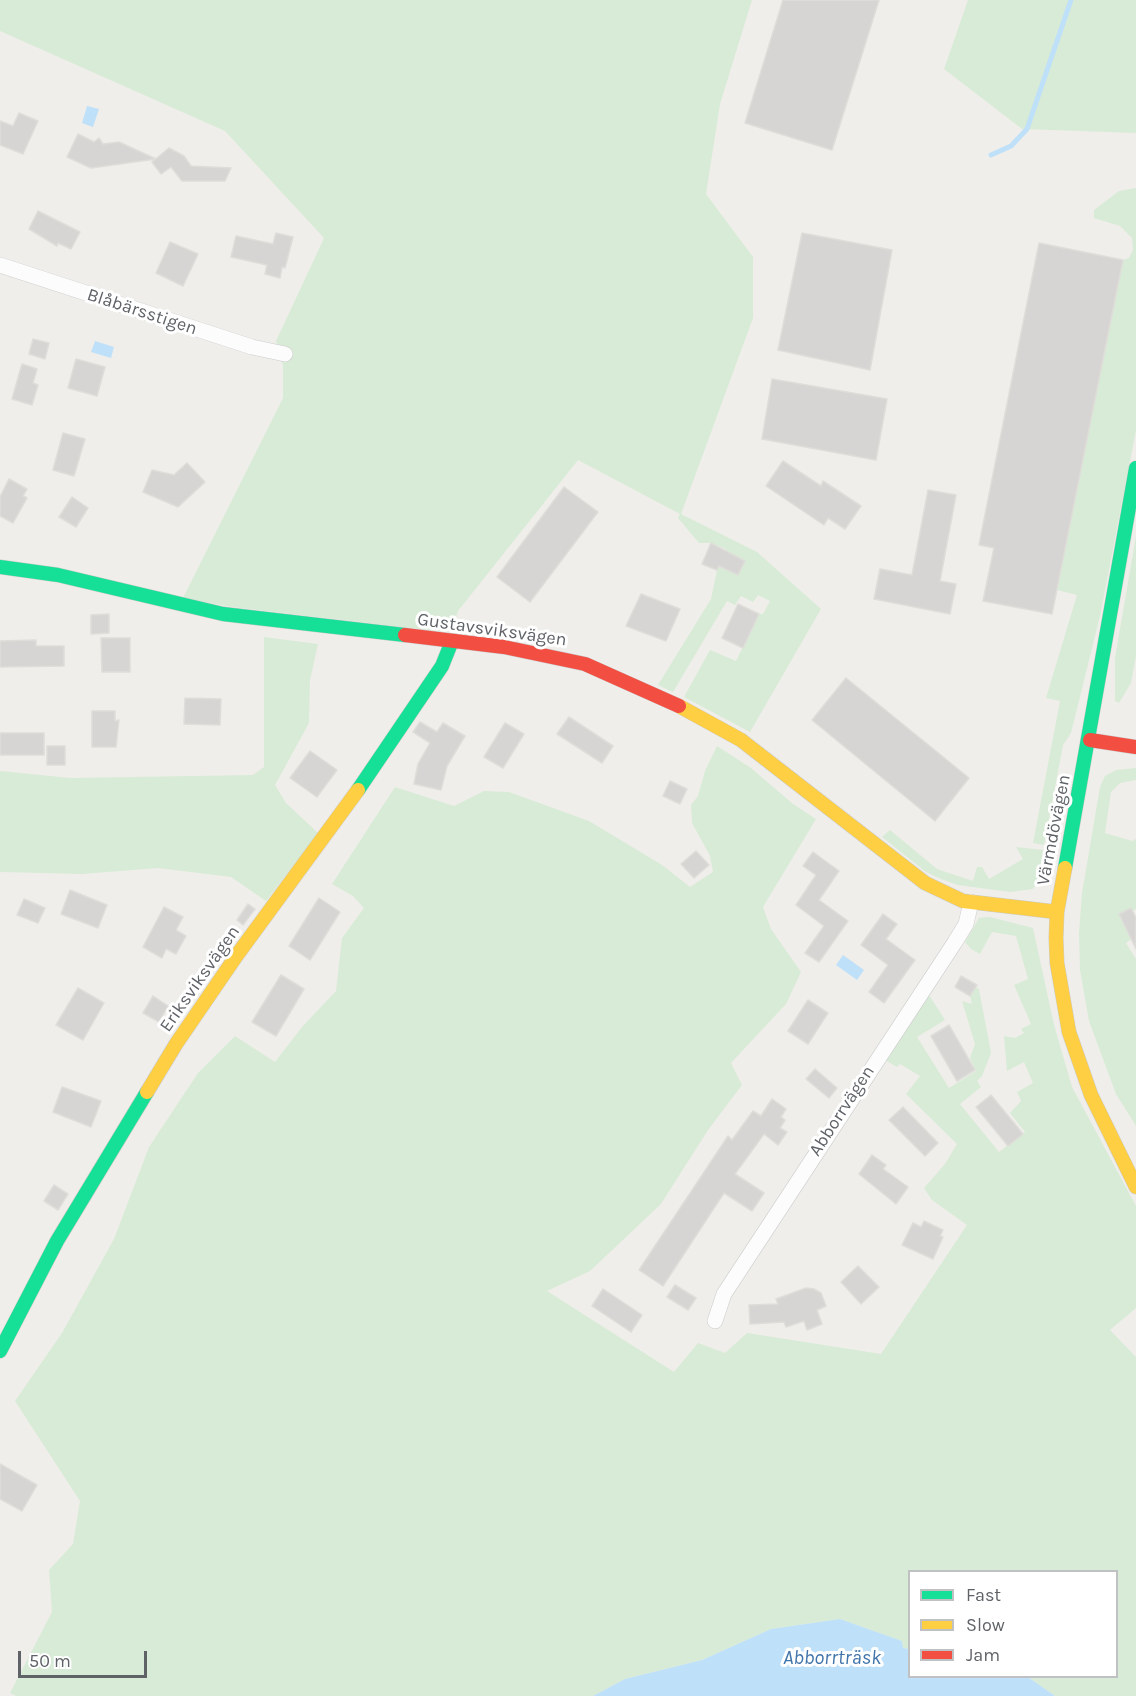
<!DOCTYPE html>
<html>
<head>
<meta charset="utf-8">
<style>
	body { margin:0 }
	#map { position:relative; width:1136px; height:1696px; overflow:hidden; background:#efeeea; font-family:Karla,sans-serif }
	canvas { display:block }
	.legend { position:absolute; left:908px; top:1570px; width:210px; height:108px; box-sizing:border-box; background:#fff; border:2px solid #bfc1c3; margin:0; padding:8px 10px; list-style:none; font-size:18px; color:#5f6368 }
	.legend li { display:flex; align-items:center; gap:12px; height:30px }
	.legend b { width:30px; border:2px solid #bfc1c3 }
	.scale { position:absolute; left:18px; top:1651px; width:129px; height:27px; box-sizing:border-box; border:3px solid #5f6368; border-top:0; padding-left:8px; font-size:18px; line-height:21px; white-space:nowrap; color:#5f6368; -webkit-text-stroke:4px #fff; paint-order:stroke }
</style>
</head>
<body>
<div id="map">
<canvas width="1136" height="1696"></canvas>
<ul class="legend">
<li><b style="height:8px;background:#16e098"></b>Fast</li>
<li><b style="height:8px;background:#ffcf43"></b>Slow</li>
<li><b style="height:8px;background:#f24e42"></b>Jam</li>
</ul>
<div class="scale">50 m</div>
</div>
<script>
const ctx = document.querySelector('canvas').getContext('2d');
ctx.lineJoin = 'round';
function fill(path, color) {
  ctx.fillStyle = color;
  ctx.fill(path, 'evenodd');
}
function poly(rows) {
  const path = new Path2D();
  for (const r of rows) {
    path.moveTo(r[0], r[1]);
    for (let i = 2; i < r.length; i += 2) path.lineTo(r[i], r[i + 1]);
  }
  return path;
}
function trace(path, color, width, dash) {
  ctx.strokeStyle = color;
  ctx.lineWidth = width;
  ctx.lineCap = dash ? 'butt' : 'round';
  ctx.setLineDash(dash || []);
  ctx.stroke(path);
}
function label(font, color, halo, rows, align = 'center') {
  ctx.font = font + ' Karla,sans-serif';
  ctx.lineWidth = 6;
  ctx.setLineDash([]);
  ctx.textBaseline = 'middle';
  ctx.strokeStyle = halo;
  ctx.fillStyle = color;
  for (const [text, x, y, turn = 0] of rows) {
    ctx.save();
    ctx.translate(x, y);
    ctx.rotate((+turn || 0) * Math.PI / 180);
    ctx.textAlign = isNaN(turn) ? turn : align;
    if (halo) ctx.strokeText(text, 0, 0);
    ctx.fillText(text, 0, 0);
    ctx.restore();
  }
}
const green = poly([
	[0,0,752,0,720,104,706,194,753,257,753,318,681,514,757,552,821,609,750,732,684,697,710,650,736,661,759,614,763,614,770,601,758,595,753,602,741,596,735,605,727,601,673,692,658,685,711,599,717,570,726,549,711,543,699,543,678,518,680,514,578,460,458,611,452,630,446,632,232,607,183,598,283,398,283,366,276,341,324,238,225,131,0,31],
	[968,0,1136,0,1136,133,1022,129,944,69],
	[1136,188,1136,430,1100,616,1071,733,1063,745,1044,845,1033,843,1060,701,1046,698,1077,595,1057,590,1123,260,1129,258,1133,250,1132,238,1120,226,1094,218,1094,210,1119,191],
	[1136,536,1136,656,1131,683,1119,703,1115,701,1115,658],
	[264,637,318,644,310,680,309,723,275,785,286,803,318,833,266,901,231,877,158,868,82,874,0,872,0,771,71,778,253,775,264,767],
	[717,746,751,768,793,804,816,819,763,907,771,929,801,972,786,1004,731,1063,742,1085,708,1130,661,1204,590,1271,547,1291,674,1372,698,1343,725,1353,747,1333,881,1354,967,1225,932,1200,924,1188,945,1164,957,1144,906,1094,920,1076,900,1064,897,1067,885,1060,929,995,945,1020,917,1037,949,1088,976,1071,970,1058,975,1044,962,1001,972,1004,970,996,975,987,979,989,991,1053,982,1076,977,1081,981,1087,960,1104,999,1152,1025,1132,1010,1113,1021,1101,1017,1092,1033,1083,1024,1062,1007,1071,1004,1036,1015,1038,1024,1033,1021,1029,1031,1024,1014,985,1028,979,1016,936,992,932,980,954,971,949,965,942,979,918,990,917,1033,928,1054,1025,1072,1087,1136,1206,1136,1308,1110,1330,1136,1357,1136,1696,1055,1696,1028,1677,1116,1676,1116,1572,910,1572,909,1649,903,1648,902,1641,840,1619,771,1629,702,1660,625,1679,593,1696,16,1696,10,1693,52,1612,49,1570,73,1544,80,1501,15,1401,62,1333,114,1239,149,1147,198,1073,235,1036,275,1062,302,1027,336,991,342,938,364,908,353,896,332,884,395,787,454,806,484,791,509,792,589,821,662,865,690,887,713,872,710,856,692,823,691,805,698,796,705,771],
	[1136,768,1136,780,1120,783,1111,792,1105,833,1132,841,1136,839,1136,909,1133,911,1131,908,1119,914,1131,939,1126,943,1136,959,1136,1126,1116,1094,1089,1021,1080,970,1079,933,1082,893,1100,787,1105,776,1116,770],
	[890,830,937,869,973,881,977,867,982,867,989,879,1023,859,1016,847,1043,850,1038,883,1033,889,1010,892,958,885,941,879,926,872,882,837]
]);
const water = poly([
	[87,106,99,109,93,127,82,123],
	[95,341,114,347,111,358,91,352],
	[843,955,864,970,857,980,836,965],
	[840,1619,902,1641,903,1648,909,1649,910,1676,1028,1677,1055,1696,593,1696,625,1679,702,1660,771,1629]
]);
const stream = poly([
	[991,155,1011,146,1027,129,1071,0]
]);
const building = poly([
	[783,0,879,0,832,150,745,123,783,0],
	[19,113,38,121,23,154,0,145,0,121,13,126,19,113],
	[78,134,94,142,99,138,103,144,119,142,156,159,91,168,67,157,78,134],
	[169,148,184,156,191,166,231,168,225,181,182,181,171,167,161,174,152,162,169,148],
	[38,211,80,232,71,249,58,243,57,246,29,229,38,211],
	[276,233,293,237,285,268,282,267,280,278,265,274,267,265,231,257,236,236,273,244,276,233],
	[802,233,892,250,870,370,778,350,802,233],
	[170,242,198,254,183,286,156,273,170,242],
	[1039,243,1123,260,1052,614,983,601,994,548,979,545,1039,243],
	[33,339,49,343,45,359,29,354,33,339],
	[76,359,105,367,97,396,68,388,76,359],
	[22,364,37,369,33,383,38,385,32,405,12,399,22,364],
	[772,379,887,399,876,460,762,439,772,379],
	[63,433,85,439,74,476,53,470,63,433],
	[783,461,821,486,823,481,861,506,845,529,828,518,824,525,766,486,783,461],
	[187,463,205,482,178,507,143,492,152,470,174,475,187,463],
	[9,479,27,489,23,496,27,498,13,523,0,516,0,497,9,479],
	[564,487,598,512,530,602,497,577,564,487],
	[928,490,956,495,940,581,956,584,950,614,874,599,880,569,912,575,928,490],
	[72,497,88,508,76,527,59,517,72,497],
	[711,543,745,561,738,575,719,566,717,570,702,564,711,543],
	[641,594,680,609,666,641,626,626,641,594],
	[738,604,759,614,743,648,722,638,738,604],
	[109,614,109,633,91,634,91,615,109,614],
	[101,638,130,638,130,672,102,672,101,638],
	[36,640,36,646,64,646,64,666,0,667,0,641,36,640],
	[846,678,969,778,935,821,812,720,846,678],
	[185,698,221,699,220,725,184,724,185,698],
	[92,711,115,711,115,721,119,720,116,747,92,747,92,711],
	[569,717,613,746,602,763,557,734,569,717],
	[420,722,437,732,443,723,465,736,447,766,441,790,414,784,418,764,430,743,413,732,420,722],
	[505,723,524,734,503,768,484,757,505,723],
	[0,733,44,733,44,755,0,755,0,733],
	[47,746,65,746,65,765,47,765,47,746],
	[310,751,337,770,317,797,290,778,310,751],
	[670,781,687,789,680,804,663,796,670,781],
	[696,851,709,865,694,878,681,864,696,851],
	[813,852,839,871,819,900,848,921,819,962,805,953,824,926,796,905,816,875,803,866,813,852],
	[70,890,107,905,98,928,61,914,70,890],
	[319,898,340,912,310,960,289,946,319,898],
	[24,899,45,908,38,923,17,915,24,899],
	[248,904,255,909,243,925,237,920,248,904],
	[164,907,183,917,176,930,186,936,176,954,166,949,162,958,143,947,164,907],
	[1131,908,1136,918,1136,949,1119,914,1131,908],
	[883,914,897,924,886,939,915,960,884,1003,869,992,888,965,861,945,883,914],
	[281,975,304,989,276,1036,252,1022,281,975],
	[961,976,977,985,970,996,955,987,961,976],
	[78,988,104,1003,83,1040,56,1025,78,988],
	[153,996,168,1006,159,1022,143,1013,153,996],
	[808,1000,828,1013,808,1044,788,1031,808,1000],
	[949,1025,975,1070,957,1081,931,1036,949,1025],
	[815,1069,837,1088,829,1098,806,1079,815,1069],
	[62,1087,101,1101,91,1127,53,1112,62,1087],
	[991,1095,1023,1134,1008,1146,976,1107,991,1095],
	[772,1099,786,1109,781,1117,785,1120,780,1128,787,1132,778,1145,764,1134,735,1174,764,1193,752,1211,724,1193,663,1286,639,1270,728,1136,732,1140,753,1111,761,1116,772,1099],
	[903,1107,938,1143,925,1156,889,1120,903,1107],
	[872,1155,886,1165,883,1169,908,1187,896,1204,859,1174,872,1155],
	[54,1185,68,1194,58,1210,44,1201,54,1185],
	[924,1221,943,1230,940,1236,943,1237,933,1259,902,1245,913,1223,921,1227,924,1221],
	[858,1266,879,1287,861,1304,841,1282,858,1266],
	[675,1285,696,1298,688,1310,667,1297,675,1285],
	[806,1288,814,1289,821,1293,826,1306,817,1310,822,1324,807,1330,804,1321,786,1327,784,1322,750,1324,749,1305,778,1304,776,1299,806,1288],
	[603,1289,642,1315,631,1332,592,1306,603,1289],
	[0,1464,37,1485,22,1511,0,1499,0,1464]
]);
const street = poly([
	[0,265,252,347,285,354],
	[715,1321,724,1294,955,942,966,924,971,902]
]);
const fast = poly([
	[0,567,58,575,223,614,405,635],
	[358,790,442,666,452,641],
	[1065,868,1136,468],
	[0,1351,57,1241,147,1092]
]);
const slow = poly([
	[679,706,741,740,925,883,963,901,1057,912],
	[1065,868,1057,912,1056,938,1057,963,1069,1032,1091,1095,1136,1187],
	[147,1092,176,1044,237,955,358,790]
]);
const jam = poly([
	[405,635,504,647,585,664,679,706],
	[1090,740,1136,747]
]);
const streetNames = [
	["Blåbärsstigen",142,312,18],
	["Gustavsviksvägen",492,630,8],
	["Värmdövägen",1054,830,-79],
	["Eriksviksvägen",200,979,-55],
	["Abborrvägen",842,1111,-57]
];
const waterNames = [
	["Abborrträsk",832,1658]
];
fill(green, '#d8ebd6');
fill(water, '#bfe0f9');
trace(stream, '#bfe0f9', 5);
fill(building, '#d6d5d3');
trace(building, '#deddd9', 1.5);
trace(street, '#cbcccc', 16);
trace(fast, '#cacacb', 15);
trace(slow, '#cacacb', 15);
trace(jam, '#cacacb', 15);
trace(street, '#fdfcfc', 15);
trace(fast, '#16e098', 14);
trace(slow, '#ffcf43', 14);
trace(jam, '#f24e42', 14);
label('18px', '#5f6368', '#fff', streetNames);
label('italic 20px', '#4174aa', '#fff', waterNames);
</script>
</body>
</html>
